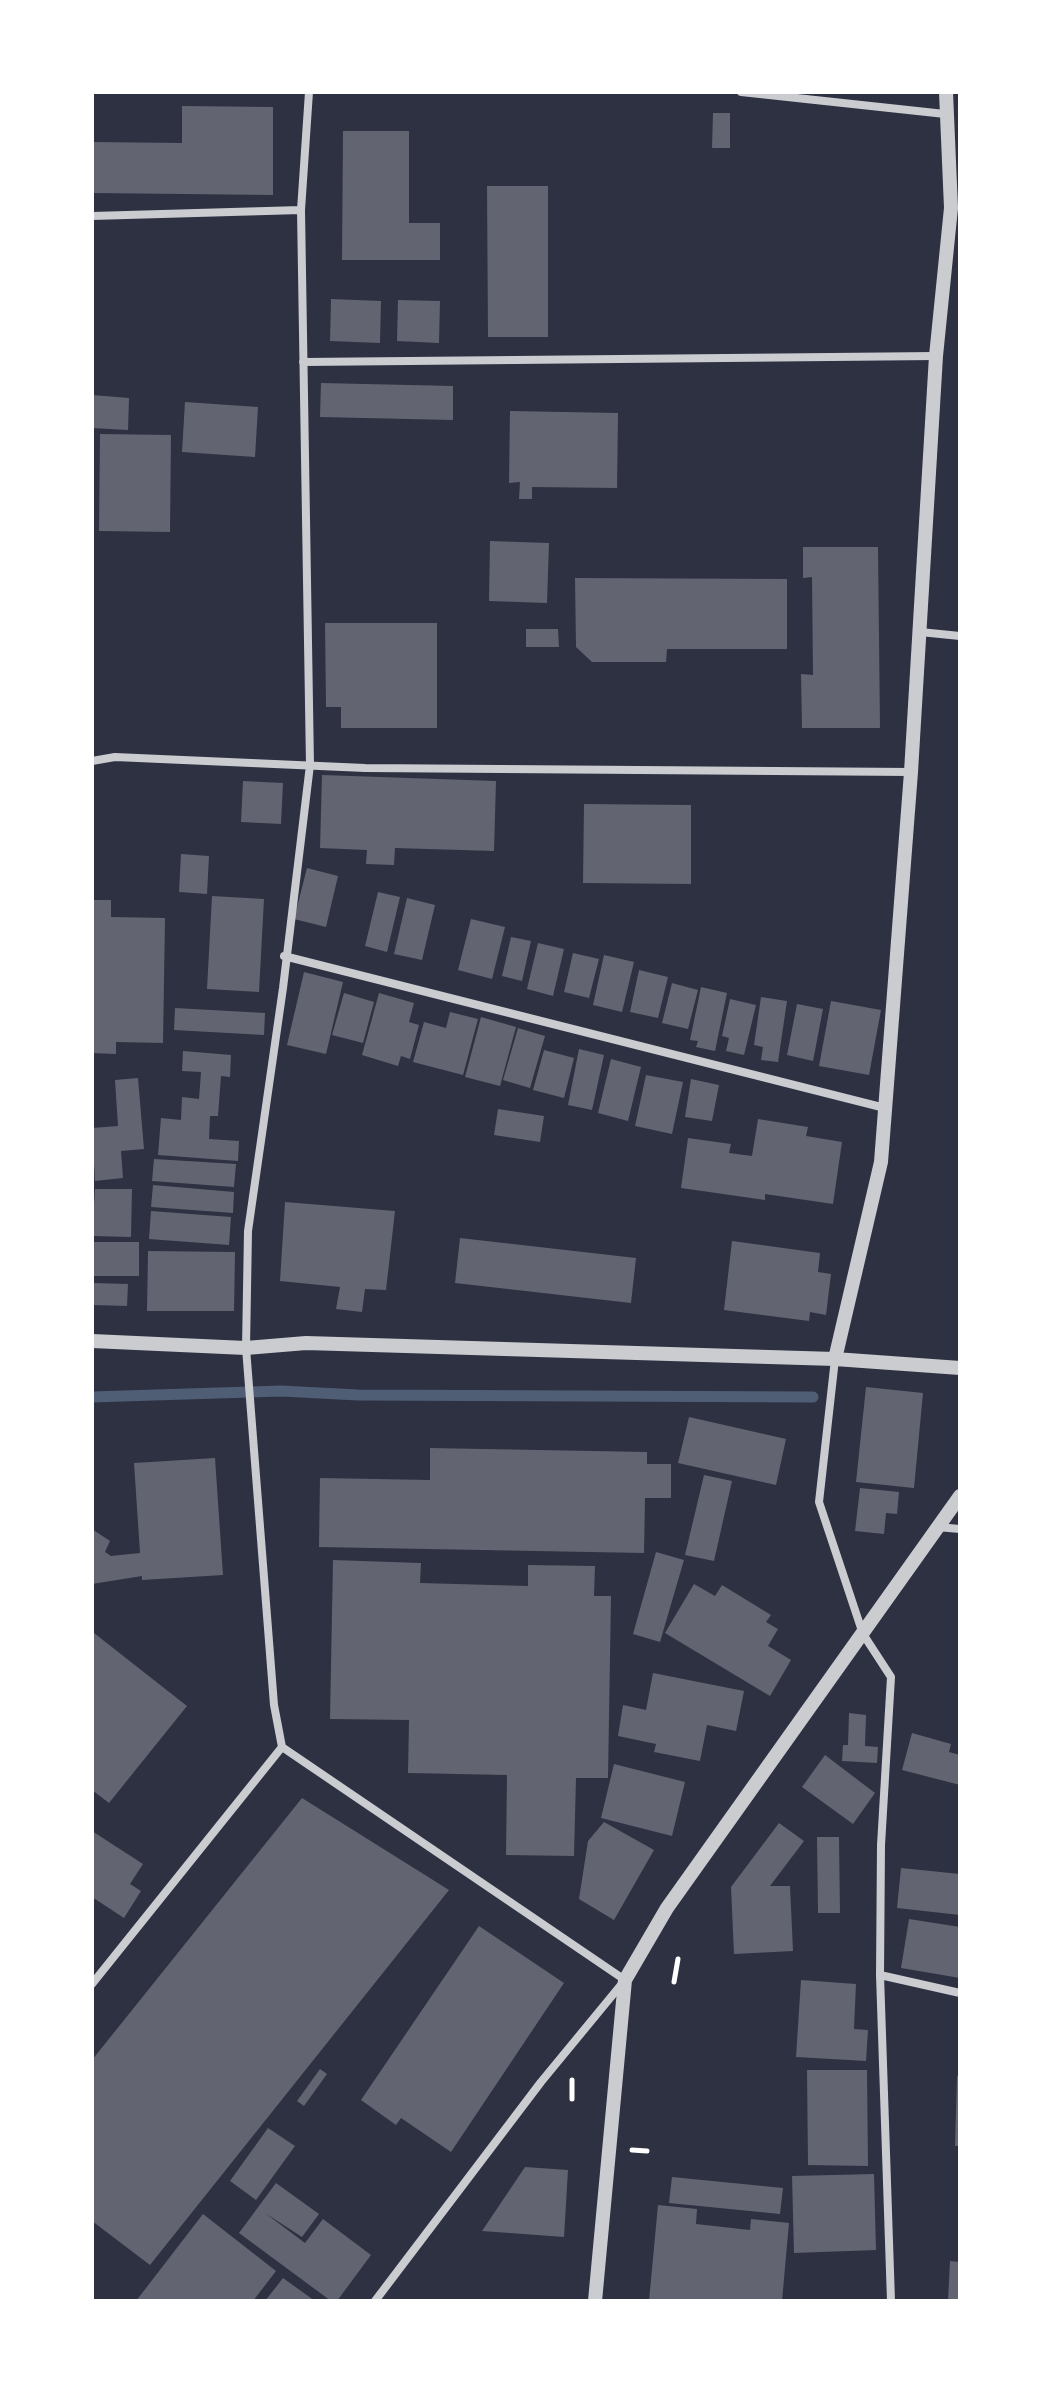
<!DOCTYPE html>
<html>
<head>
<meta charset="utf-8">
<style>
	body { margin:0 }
	#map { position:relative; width:1052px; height:2393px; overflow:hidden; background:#2d3142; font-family:Quicksand,sans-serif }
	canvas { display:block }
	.frame { position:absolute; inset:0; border:94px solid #fff; pointer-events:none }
</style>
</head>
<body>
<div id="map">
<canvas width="1052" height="2393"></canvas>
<div class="frame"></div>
</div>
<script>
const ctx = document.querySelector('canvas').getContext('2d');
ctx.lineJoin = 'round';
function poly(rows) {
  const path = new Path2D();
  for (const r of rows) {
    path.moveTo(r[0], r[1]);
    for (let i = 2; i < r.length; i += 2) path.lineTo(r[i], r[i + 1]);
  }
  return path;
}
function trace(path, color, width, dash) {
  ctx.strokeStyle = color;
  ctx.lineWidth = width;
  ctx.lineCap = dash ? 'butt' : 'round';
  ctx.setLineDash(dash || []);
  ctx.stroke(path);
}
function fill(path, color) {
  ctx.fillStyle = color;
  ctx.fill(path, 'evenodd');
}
const stream = poly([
	[92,1397,281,1391,358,1395,813,1397]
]);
const building = poly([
	[182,106,273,107,273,195,92,193,92,142,182,143],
	[713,113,730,113,730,148,712,148],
	[343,131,409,131,409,223,440,223,440,260,342,260],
	[487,186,548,186,548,337,488,337],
	[331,299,381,301,380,343,330,341],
	[398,300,440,301,439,343,397,341],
	[321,383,453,386,453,420,320,417],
	[92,395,129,398,128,430,92,428],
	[185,402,258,407,255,457,182,452],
	[510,411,618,413,617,488,532,487,532,499,519,499,520,482,509,483],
	[100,434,171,435,170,532,99,531],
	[490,541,549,543,547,603,489,601],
	[803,547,878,547,880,728,802,728,801,674,813,675,812,577,803,578],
	[575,578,787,579,787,649,667,649,666,662,592,662,576,647],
	[325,623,437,623,437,728,341,728,341,707,326,707],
	[526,629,558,629,559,647,526,647],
	[322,775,496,781,494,851,395,848,394,865,366,864,367,850,320,848],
	[243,781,283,783,281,824,241,822],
	[584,804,691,805,691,884,583,883],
	[181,854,209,856,207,894,179,892],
	[307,868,338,876,326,927,294,919],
	[378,892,400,897,387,952,365,946],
	[212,896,264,899,259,992,207,989],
	[407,898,435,905,422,960,394,954],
	[92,900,111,900,111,917,165,918,163,1043,116,1042,116,1054,92,1053],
	[471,919,505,927,492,979,458,970],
	[511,937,531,941,522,981,502,976],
	[538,943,564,949,553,996,527,989],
	[573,953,599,959,589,998,564,992],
	[604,955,634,962,622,1012,593,1005],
	[639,970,668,977,658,1018,630,1012],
	[304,972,343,982,326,1054,287,1045],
	[672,983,698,990,688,1029,662,1023],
	[701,987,727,993,715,1051,696,1047,698,1041,690,1040],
	[344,993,374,1002,363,1043,332,1035],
	[379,993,414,1003,409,1022,419,1025,410,1059,401,1056,398,1066,362,1055],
	[761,997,787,1001,778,1062,761,1060,763,1047,754,1045],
	[730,999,756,1005,744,1055,726,1051,729,1038,722,1036],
	[831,1001,881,1010,869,1075,819,1066],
	[797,1004,823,1009,813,1061,787,1055],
	[175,1008,265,1013,264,1035,174,1030],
	[450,1012,478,1019,463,1075,413,1062,424,1022,446,1028],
	[481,1017,516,1027,500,1086,465,1077],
	[518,1028,545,1036,530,1088,503,1080],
	[579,1049,604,1055,592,1110,568,1105],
	[544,1050,574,1058,564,1098,533,1090],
	[183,1051,231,1055,230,1077,221,1076,218,1116,210,1116,209,1139,239,1141,238,1161,158,1155,161,1118,181,1120,182,1097,199,1099,201,1072,182,1071],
	[611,1059,641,1067,628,1121,598,1113],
	[646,1075,683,1082,672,1134,635,1126],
	[138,1078,144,1149,121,1151,123,1178,95,1181,92,1128,118,1126,115,1080],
	[691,1079,719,1085,712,1121,685,1117],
	[498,1109,544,1116,540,1142,494,1135],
	[758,1119,808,1127,806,1136,842,1142,833,1204,765,1194,765,1200,681,1188,688,1138,731,1144,729,1153,752,1156],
	[154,1159,236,1164,234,1187,152,1181],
	[153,1185,234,1192,233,1213,151,1207],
	[95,1189,132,1189,131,1237,92,1236],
	[285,1202,395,1211,386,1290,365,1289,362,1312,336,1309,340,1287,280,1281],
	[151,1211,231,1217,229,1245,149,1239],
	[460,1238,636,1258,631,1303,455,1283],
	[732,1241,820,1253,818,1272,831,1274,826,1315,810,1312,809,1321,724,1310],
	[92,1242,139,1242,139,1276,92,1276],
	[148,1251,235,1252,234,1311,147,1311],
	[92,1283,128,1284,127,1306,92,1305],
	[866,1387,923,1393,914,1488,856,1482],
	[689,1417,786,1439,776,1485,678,1463],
	[430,1448,647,1452,647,1464,671,1464,671,1498,645,1498,644,1553,319,1547,320,1478,430,1480],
	[215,1458,223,1575,142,1580,142,1576,92,1584,92,1529,110,1541,105,1552,111,1556,140,1553,134,1463],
	[704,1475,732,1481,714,1561,685,1555],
	[860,1488,899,1492,897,1514,886,1513,884,1534,855,1531],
	[656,1552,684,1560,660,1642,633,1634],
	[333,1560,421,1563,420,1583,528,1586,528,1565,595,1566,594,1596,611,1596,608,1778,576,1778,574,1856,506,1855,507,1775,408,1773,409,1720,330,1719],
	[694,1584,715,1596,722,1585,771,1615,766,1622,778,1629,768,1646,791,1660,770,1696,665,1633],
	[94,1633,187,1706,109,1803,92,1790],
	[653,1673,744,1691,736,1731,707,1725,700,1761,654,1752,656,1744,618,1736,623,1705,646,1710],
	[849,1713,866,1715,865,1746,878,1747,877,1763,842,1761,843,1745,848,1745],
	[912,1733,951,1744,949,1752,960,1755,960,1785,902,1770],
	[825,1755,875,1793,853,1824,802,1787],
	[614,1764,685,1782,672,1836,601,1818],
	[302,1798,449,1890,150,2265,92,2221,92,2060],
	[604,1822,654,1850,614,1920,579,1899,588,1841],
	[779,1823,804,1841,770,1886,790,1886,793,1951,734,1954,731,1887],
	[92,1831,143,1864,130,1884,141,1891,124,1918,92,1897],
	[817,1837,839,1837,840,1913,818,1913],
	[901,1868,960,1874,960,1915,897,1908],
	[909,1919,960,1927,960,1978,901,1968],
	[479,1926,564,1983,451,2152,401,2118,396,2125,361,2100],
	[801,1980,856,1984,854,2029,868,2030,866,2061,796,2057],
	[320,2069,327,2074,304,2106,297,2101],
	[807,2070,867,2070,868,2166,808,2165],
	[957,2076,960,2076,960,2146,955,2146],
	[268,2128,295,2146,256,2200,230,2181],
	[525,2167,568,2170,564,2237,482,2231],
	[874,2174,876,2250,794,2253,792,2176],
	[672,2177,783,2188,780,2214,669,2203],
	[276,2183,319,2214,302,2237,265,2213,305,2243,323,2219,371,2255,337,2301,331,2301,239,2233],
	[658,2205,697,2209,696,2224,750,2230,751,2219,789,2223,782,2301,649,2301],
	[203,2214,276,2271,253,2301,136,2301],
	[950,2261,960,2262,960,2301,948,2301],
	[283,2278,315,2301,265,2301]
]);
const path = poly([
	[674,1982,678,1959],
	[572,2080,572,2099],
	[632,2150,647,2151]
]);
const minor = poly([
	[309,92,301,210,310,765,283,988,248,1231,246,1348,274,1705,282,1747,625,1980,541,2082,375,2301],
	[741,92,945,114],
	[92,216,301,210],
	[303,362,936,356],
	[920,632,960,636],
	[92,761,115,757,365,768,911,772],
	[284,956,885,1108],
	[835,1359,819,1502,863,1634,891,1677,881,1845,880,1975,891,2301],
	[937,1527,960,1529],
	[880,1975,960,1993],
	[92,1984,282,1747]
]);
const tertiary = poly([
	[92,1341,246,1348,306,1343,835,1359,960,1368],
	[835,1359,881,1162,911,772,936,356,951,208,946,92],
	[595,2301,625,1980,667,1908,960,1496]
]);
trace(stream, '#4f5d75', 11);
fill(building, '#626471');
trace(path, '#fff', 5);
trace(minor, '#caccd0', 8);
trace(tertiary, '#caccd0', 14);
</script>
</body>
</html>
